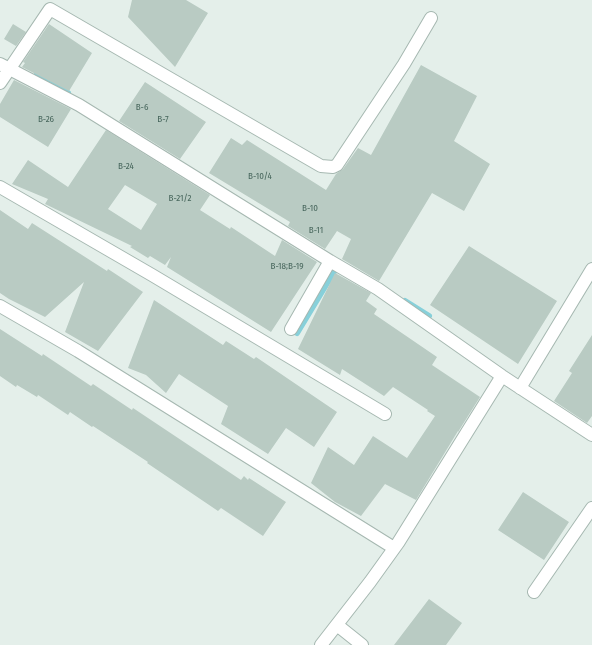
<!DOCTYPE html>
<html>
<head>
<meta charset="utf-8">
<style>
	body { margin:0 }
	canvas { display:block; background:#e4efea }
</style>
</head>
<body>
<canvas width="592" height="645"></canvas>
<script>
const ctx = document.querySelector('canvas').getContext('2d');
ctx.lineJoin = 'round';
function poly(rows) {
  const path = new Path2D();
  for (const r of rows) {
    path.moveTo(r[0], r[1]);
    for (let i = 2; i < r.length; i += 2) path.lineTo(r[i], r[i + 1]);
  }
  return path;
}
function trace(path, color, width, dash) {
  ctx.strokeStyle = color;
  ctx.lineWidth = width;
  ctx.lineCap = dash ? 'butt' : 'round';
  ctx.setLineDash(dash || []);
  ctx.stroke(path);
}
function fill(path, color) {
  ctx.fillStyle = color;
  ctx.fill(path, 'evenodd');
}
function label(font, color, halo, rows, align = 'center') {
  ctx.font = font + ' "Fira Sans Condensed",sans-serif';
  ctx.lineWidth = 3.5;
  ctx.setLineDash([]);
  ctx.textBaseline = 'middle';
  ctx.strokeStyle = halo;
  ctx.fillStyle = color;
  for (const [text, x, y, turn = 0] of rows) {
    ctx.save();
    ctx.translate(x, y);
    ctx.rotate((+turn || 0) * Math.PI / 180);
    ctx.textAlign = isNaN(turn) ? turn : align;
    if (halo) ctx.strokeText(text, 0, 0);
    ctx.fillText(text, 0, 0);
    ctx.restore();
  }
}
const stream = poly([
	[37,74,68,93],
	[405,301,429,316],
	[297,333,335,270,331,267]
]);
const building = poly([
	[132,0,186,0,208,13,175,67,128,17],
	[13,24,26,32,16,46,4,39],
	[49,24,92,53,69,91,22,67,25,63,23,62],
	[421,65,477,96,454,141,490,164,464,211,432,193,379,281,342,259,351,239,337,231,325,249,288,226,290,222,209,173,231,138,242,145,247,140,326,190,336,174,343,169,358,148,371,155],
	[14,80,71,109,48,147,0,117,0,104],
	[145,82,206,122,180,159,119,121],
	[106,130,210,195,200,210,230,229,231,227,275,256,282,240,317,262,271,332,167,267,171,257,165,265,150,256,148,258,130,247,132,246,45,204,48,199,12,184,28,160,68,187],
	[125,185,157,204,141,230,108,209],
	[0,210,28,229,32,223,107,271,108,269,143,292,98,351,65,332,84,282,45,317,9,299,0,293],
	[469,246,557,301,518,364,430,305],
	[335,273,371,293,366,301,377,309,374,314,437,357,432,365,480,397,458,432,458,431,416,500,385,484,361,516,335,502,311,483,328,447,354,465,373,436,407,458,435,416,427,411,428,410,393,387,384,396,342,369,340,375,298,349],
	[154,300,223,345,226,341,254,359,256,357,337,412,314,447,286,428,268,454,221,424,228,406,179,374,166,393,146,375,128,368],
	[0,329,42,356,43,354,91,386,93,384,132,410,133,408,241,480,244,476,248,480,249,478,286,502,263,536,221,508,218,511,147,463,148,462,93,426,92,427,70,412,68,415,38,395,37,397,17,385,16,387,0,376],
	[592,335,592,416,587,423,554,401,572,373,569,371],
	[523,492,569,522,544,560,498,530],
	[429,599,462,623,446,645,394,645]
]);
const street = poly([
	[0,64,79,105,330,261,378,289,502,376,592,435],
	[0,83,50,9,321,166,333,167,337,165,404,64,431,18],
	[0,187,152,275,385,414],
	[0,306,78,351,394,548],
	[291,329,330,261],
	[520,388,592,269],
	[534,592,592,508],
	[337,625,362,645],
	[321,645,370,582,398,543,502,376]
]);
const numberNames = [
	["B-6",142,107],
	["B-26",46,119],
	["B-7",163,119],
	["B-24",126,166],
	["B-10/4",260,176],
	["B-21/2",180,198],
	["B-10",310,208],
	["B-11",316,230],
	["B-18;B-19",287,266]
];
trace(stream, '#87d0da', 6);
fill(building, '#b9cbc3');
trace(street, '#a6b8b1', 14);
trace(street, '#fff', 12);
label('9px', '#47665c', null, numberNames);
</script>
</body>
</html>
